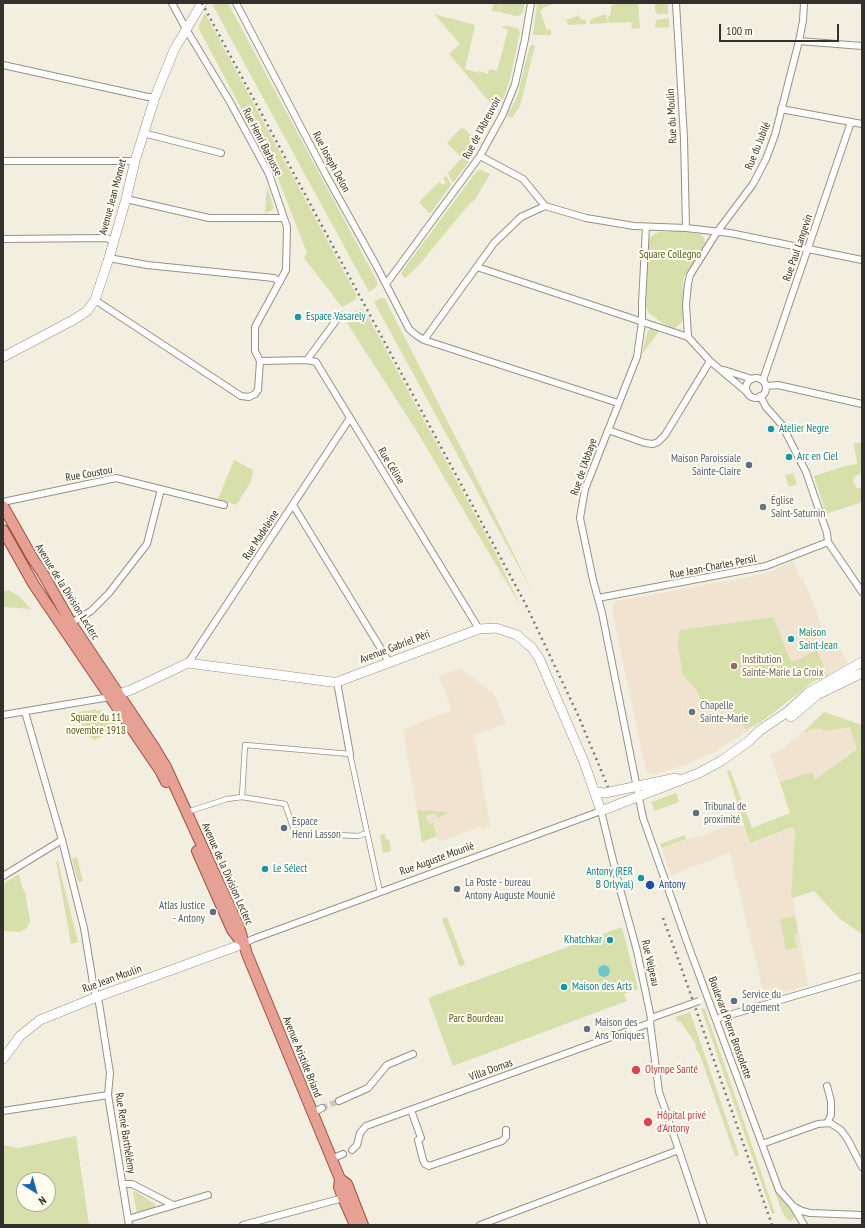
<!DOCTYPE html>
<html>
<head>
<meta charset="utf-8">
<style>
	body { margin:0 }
	#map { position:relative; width:865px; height:1228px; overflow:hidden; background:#f2efe0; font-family:"PT Sans Narrow",sans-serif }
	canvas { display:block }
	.frame { position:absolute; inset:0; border:4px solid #32312b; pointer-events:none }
	.north { position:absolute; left:16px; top:1172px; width:40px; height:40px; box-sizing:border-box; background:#fffcf0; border:1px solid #adaba1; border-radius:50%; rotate:143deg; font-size:11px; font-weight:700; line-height:16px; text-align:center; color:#32312b }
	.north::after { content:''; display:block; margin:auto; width:14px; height:18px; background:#1866b5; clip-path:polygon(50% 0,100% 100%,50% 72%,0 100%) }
	.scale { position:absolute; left:719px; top:24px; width:120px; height:18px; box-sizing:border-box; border:2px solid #32312b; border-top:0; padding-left:5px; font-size:12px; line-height:14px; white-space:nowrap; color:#32312b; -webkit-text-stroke:3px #fffcf0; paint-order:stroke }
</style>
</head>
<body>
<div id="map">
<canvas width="865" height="1228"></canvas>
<div class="frame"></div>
<div class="north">N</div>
<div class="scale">100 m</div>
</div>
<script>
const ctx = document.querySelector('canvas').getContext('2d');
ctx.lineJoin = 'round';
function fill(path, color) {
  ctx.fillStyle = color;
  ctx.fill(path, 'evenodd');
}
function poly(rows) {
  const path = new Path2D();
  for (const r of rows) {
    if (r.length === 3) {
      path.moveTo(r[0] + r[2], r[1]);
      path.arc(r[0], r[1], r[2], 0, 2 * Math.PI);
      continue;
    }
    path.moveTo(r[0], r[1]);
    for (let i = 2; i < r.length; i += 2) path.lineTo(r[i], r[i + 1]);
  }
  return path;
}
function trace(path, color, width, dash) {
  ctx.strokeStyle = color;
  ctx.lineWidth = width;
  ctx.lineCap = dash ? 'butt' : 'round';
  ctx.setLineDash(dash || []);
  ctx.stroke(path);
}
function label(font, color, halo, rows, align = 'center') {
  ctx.font = font + ' "PT Sans Narrow",sans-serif';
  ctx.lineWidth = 4;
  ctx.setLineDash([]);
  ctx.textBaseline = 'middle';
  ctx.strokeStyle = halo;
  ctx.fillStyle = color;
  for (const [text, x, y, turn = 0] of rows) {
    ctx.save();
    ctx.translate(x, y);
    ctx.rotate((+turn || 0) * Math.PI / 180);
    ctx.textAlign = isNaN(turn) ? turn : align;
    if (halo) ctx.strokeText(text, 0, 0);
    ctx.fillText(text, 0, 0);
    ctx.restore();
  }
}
const education = poly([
	[793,561,799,578,802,577,807,587,816,612,820,621,827,644,838,642,843,656,848,663,828,677,814,681,761,722,715,752,687,764,653,775,646,771,613,616,612,607,616,601,744,578,770,572],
	[460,668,494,694,506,723,474,735,490,826,481,830,480,827,439,842,437,836,422,842,403,729,452,710,439,676],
	[824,712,854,722,857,749,834,765,790,811,770,754,784,749,792,739,794,740],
	[736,818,739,827,745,825,750,843,792,827,795,831,791,896,793,898,808,985,781,993,779,996,768,999,767,994,764,995,730,853,671,875,662,848,694,837,697,836,698,837,725,827,723,822]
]);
const green = poly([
	[214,3,228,3,377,281,377,285,375,288,369,292,212,4],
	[493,3,500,3,500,4,501,3,525,3,523,12,519,16,516,16,499,12,500,5,498,12,492,11],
	[537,3,555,3,543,8,540,11,547,30,551,29,551,35,533,35],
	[618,3,638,3,640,28,632,29,631,22,609,23,608,18,611,13,611,6],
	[655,3,668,3,668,14,657,14,655,10],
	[205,13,357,296,355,297,357,299,342,307,304,258,307,253,277,176,199,29,199,25],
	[434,14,475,25,465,69,479,73,479,71,488,74,489,69,497,71,508,30,501,27,505,26,518,28,520,33,519,37,510,79,504,97,497,111,449,54,460,44],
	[606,14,608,23,590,24,590,20,591,19],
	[579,15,580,19,586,20,586,24,568,25,566,20],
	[669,18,669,27,655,28,656,20],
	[531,45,535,45,527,78,520,106,512,118,507,116,517,97,529,49],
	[461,128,465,129,478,144,471,159,453,183,448,173,462,158,447,143],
	[481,170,490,174,476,198,465,209,419,265,405,278,401,274,403,270,477,171],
	[446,175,451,185,430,214,419,202,439,182,443,185,446,182,443,179],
	[267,187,274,208,271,211,265,213],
	[680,231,699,234,703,236,705,240,705,243,684,277,683,283,683,314,682,322,674,329,670,329,665,325,649,313,646,307,647,251,650,238,653,235,659,232],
	[380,298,384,298,386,301,474,473,533,593,374,302],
	[361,308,364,312,365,311,494,550,521,607,416,430,347,323,347,321,350,316],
	[652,328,659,330,658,333,642,354,647,334,648,331],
	[854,443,862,443,862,467,860,474,854,477,853,482,857,488,862,488,862,502,826,514,814,476,845,466,857,464],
	[234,460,253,470,251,482,236,505,218,499],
	[793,473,797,484,789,487,785,475],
	[8,590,19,596,31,609,3,607,3,591,8,591],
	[773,617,791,662,802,658,817,650,828,677,814,681,761,722,746,729,724,700,711,706,712,710,698,708,700,699,698,692,683,675,678,645,680,630],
	[96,709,97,711,102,710,119,728,94,740,82,728,79,712],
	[824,712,862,725,862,934,840,919,814,891,793,898,791,896,795,831,792,827,750,843,727,771,730,770,752,828,790,813,780,782,812,772,815,780,857,749,850,727,826,731,820,728,812,729,803,733],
	[676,793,679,802,655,811,651,802],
	[417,810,447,812,447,814,437,818,435,813,426,816,429,824,433,823,437,836,422,842],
	[385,834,386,840,389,839,391,851,383,853,380,835],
	[685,835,686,839,662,848,660,844],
	[77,857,83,881,78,882,72,859],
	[56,861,58,862,78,942,71,944],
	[19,874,22,887,25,892,30,921,27,928,20,932,5,931,3,930,3,884],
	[795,916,798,934,794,935,797,948,786,950,780,919],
	[447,917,465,964,460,967,442,919],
	[622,927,638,989,624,994,627,1001,453,1066,428,998],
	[701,1008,705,1009,729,1078,775,1213,772,1214],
	[690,1012,739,1155,724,1161,735,1156,700,1055,695,1048,697,1046,680,1021,678,1022,675,1017],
	[76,1136,89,1225,3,1225,3,1145,18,1148],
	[24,1180,48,1180,48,1204,24,1204],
	[773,1180,777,1192,790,1208,794,1215,794,1218,791,1222,785,1217,781,1209,771,1181],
	[135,1191,155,1204,155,1209,137,1214,133,1192]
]);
const water = poly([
	[604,971,6]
]);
const minorTunnel = poly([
	[322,1108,339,1101]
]);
const pedestrian = poly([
	[242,797,245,745,350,754,380,892],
	[190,811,227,799,242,797,285,804,295,833,358,836,367,833]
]);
const minor = poly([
	[236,3,326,175,376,265,409,329,416,335,424,340,618,403],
	[676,3,684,138,686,228],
	[799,41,862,46],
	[3,65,148,97,155,97],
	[781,109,862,124],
	[143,133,221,153],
	[480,156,523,179,545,206,586,218,634,226,686,228,730,233,862,260],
	[3,161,135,161],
	[126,199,209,218,284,218],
	[646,227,642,303,642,322,637,357,585,489,580,518,593,580,602,613,643,818,687,942,779,1190,793,1206,802,1211,810,1213,862,1215],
	[3,239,105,238,114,240],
	[109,258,147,265,274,278,280,282],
	[477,267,688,337],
	[386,284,480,156,503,114,515,84,525,39,531,3],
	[95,300,241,396,249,397,255,394,258,390,260,361,255,351,255,327,286,270,287,227,269,174,230,102,186,29,172,3],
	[424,340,494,243,521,217,545,206],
	[307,360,340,315],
	[260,361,307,360,316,362,479,629],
	[724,370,752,379],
	[756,388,10],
	[763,380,851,122],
	[766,386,778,385,862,404],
	[748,393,710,361,688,337,686,304,688,284,690,275,717,232,753,184,766,159,775,135,799,41,803,21,804,3],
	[760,396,766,407,782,425,806,472,827,533,828,542,862,592],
	[608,430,645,443,653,444,658,442,665,435,710,361],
	[3,502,116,478,224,505],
	[293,505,389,662],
	[598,598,766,566,828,542],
	[68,625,91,611,109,593,147,544,161,489],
	[188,663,350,418],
	[337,682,350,754],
	[25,712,62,840,84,928,94,989,99,1003,110,1073,108,1095,129,1225],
	[3,715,110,697],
	[3,876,62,840],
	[243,944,253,939,601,811,620,889,637,951,651,1018,650,1023,651,1030,659,1092,669,1120],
	[651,1018,688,1005],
	[716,1019,862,976],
	[827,1086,831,1101,831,1115,827,1123],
	[339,1101,368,1088,387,1065,413,1054],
	[411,1110,421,1138,418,1140,423,1160,425,1164,429,1166,502,1141,506,1137,506,1130],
	[3,1111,108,1095],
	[312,1113,322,1108],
	[670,1124,704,1225],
	[762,1144,818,1124,830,1123,841,1130,848,1140,862,1167],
	[352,1150,357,1145,360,1133,366,1126,650,1023],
	[331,1159,343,1154],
	[122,1184,132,1184,173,1205],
	[793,1206,804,1225],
	[128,1219,208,1195],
	[243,1225,343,1198,346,1198],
	[480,1225,679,1150]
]);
const secondary = poly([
	[3,357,75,319,87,311,95,300,109,258,126,199,135,161,155,97,174,50,202,3],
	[113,696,131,690,188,663,332,682,337,682,479,629,496,628,517,635,532,648,539,658,584,762,601,811,699,773,721,761,749,741,759,731,786,713,808,693,862,662],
	[791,717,817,695,862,673],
	[595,792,605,793,676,778],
	[3,1059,20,1036,40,1020,97,997,243,944]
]);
const primary = poly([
	[3,506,33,559,42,572,71,623,154,747,166,767,239,927,247,954,340,1179,339,1187,343,1198,355,1225],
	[3,530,34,585,161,772,166,782],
	[197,851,232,930,239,939],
	[340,1179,347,1184,363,1225]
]);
const rail = poly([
	[202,3,525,603,578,715,608,787],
	[663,918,681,967,772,1225]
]);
const minorBridge = poly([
	[688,1005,699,1001]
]);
const markers = [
	[298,317,4,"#0f9aa8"],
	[771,429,4,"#0f9aa8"],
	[789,457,4,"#0f9aa8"],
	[749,465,4,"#5c6f8a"],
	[763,507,4,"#6b7280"],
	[791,639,4,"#0f9aa8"],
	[734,666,4,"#8d6e63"],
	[692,712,4,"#6b7280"],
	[696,813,4,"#5c6f8a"],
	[284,828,4,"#5c6f8a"],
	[265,869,4,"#0f9aa8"],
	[641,878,4,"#0f9aa8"],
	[650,885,5,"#1a4fb4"],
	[457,889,4,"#5c6f8a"],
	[213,912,4,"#5c6f8a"],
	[610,940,4,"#0f9aa8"],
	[564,987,4,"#0f9aa8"],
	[734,1001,4,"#5c6f8a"],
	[587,1029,4,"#5c6f8a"],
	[636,1070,5,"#e0444e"],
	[648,1122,5,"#e0444e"]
];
const streetNames = [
	["Rue du Moulin",672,116,-93],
	["Rue de l'Abreuvoir",482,128,-62],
	["Rue Henri Barbusse",262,142,63],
	["Rue du Jubilé",758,146,-68],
	["Rue Joseph Delon",331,162,62],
	["Avenue Jean Monnet",113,197,-75],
	["Rue Paul Langevin",798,248,-71],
	["Rue Céline",391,466,59],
	["Rue de l'Abbaye",584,467,-71],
	["Rue Coustou",89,474,-10],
	["Rue Madeleine",261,535,-57],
	["Rue Jean-Charles Persil",713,567,-11],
	["Avenue de la Division Leclerc",67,592,58],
	["Avenue Gabriel Péri",395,647,-21],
	["Rue Auguste Mounié",437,859,-20],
	["Avenue de la Division Leclerc",227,874,66],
	["Rue Velpeau",650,963,77],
	["Rue Jean Moulin",112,979,-20],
	["Boulevard Pierre Brossolette",730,1028,70],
	["Avenue Aristide Briand",302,1057,68],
	["Villa Domas",491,1070,-20],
	["Rue René Barthélémy",125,1133,81]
];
const parkNames = [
	["Square Collegno",670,255],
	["Square du 11",96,718],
	["novembre 1918",96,731],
	["Parc Bourdeau",476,1019]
];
const cultureNames = [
	["Espace Vasarely",306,317],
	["Atelier Negre",779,429],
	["Arc en Ciel",797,457],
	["Maison",799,633],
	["Saint-Jean",799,646],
	["Le Sélect",273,869],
	["Antony (RER",633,872,"right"],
	["B Orlyval)",633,885,"right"],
	["Khatchkar",602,940,"right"],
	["Maison des Arts",572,987]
];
const serviceNames = [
	["Maison Paroissiale",741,459,"right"],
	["Sainte-Claire",741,472,"right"],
	["Tribunal de",704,807],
	["proximité",704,820],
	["Espace",292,822],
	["Henri Lasson",292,835],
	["La Poste - bureau",465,883],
	["Antony Auguste Mounié",465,896],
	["Atlas Justice",205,906,"right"],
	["- Antony",205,919,"right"],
	["Service du",742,995],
	["Logement",742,1008],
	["Maison des",595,1023],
	["Ans Toniques",595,1036]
];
const worshipNames = [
	["Église",771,501],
	["Saint-Saturnin",771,514],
	["Chapelle",700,706],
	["Sainte-Marie",700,719]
];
const educationNames = [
	["Institution",742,660],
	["Sainte-Marie La Croix",742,673]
];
const transitNames = [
	["Antony",659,885]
];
const healthNames = [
	["Olympe Santé",645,1070],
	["Hôpital privé",657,1116],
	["d'Antony",657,1129]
];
fill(education, '#f0e3cf');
fill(green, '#d7e0ab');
fill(water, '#6ec6c8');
trace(minorTunnel, '#ccc9bc', 6, [6, 3]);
trace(pedestrian, '#959284', 6);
trace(minor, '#959284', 8);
trace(secondary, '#959284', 10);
trace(primary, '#9d5240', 12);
trace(pedestrian, '#fff', 4.5);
trace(minor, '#fff', 6);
trace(secondary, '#fff', 9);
trace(primary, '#e7a194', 10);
trace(rail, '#7d7b72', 2.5, [2, 4]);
trace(minorBridge, '#959284', 8, []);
trace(minorBridge, '#fff', 6);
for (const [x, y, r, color] of markers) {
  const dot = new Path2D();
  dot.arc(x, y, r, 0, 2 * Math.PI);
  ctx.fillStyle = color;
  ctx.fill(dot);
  trace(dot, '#fffcf0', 1.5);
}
label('11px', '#32312b', '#fffcf0', streetNames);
label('11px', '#565d18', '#fffcf0', parkNames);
label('11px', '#0d838f', '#fffcf0', cultureNames, 'left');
label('11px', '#4e5e75', '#fffcf0', serviceNames, 'left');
label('11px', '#5b616d', '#fffcf0', worshipNames, 'left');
label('11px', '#785e54', '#fffcf0', educationNames, 'left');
label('11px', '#164399', '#fffcf0', transitNames, 'left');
label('11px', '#be3a42', '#fffcf0', healthNames, 'left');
</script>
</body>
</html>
